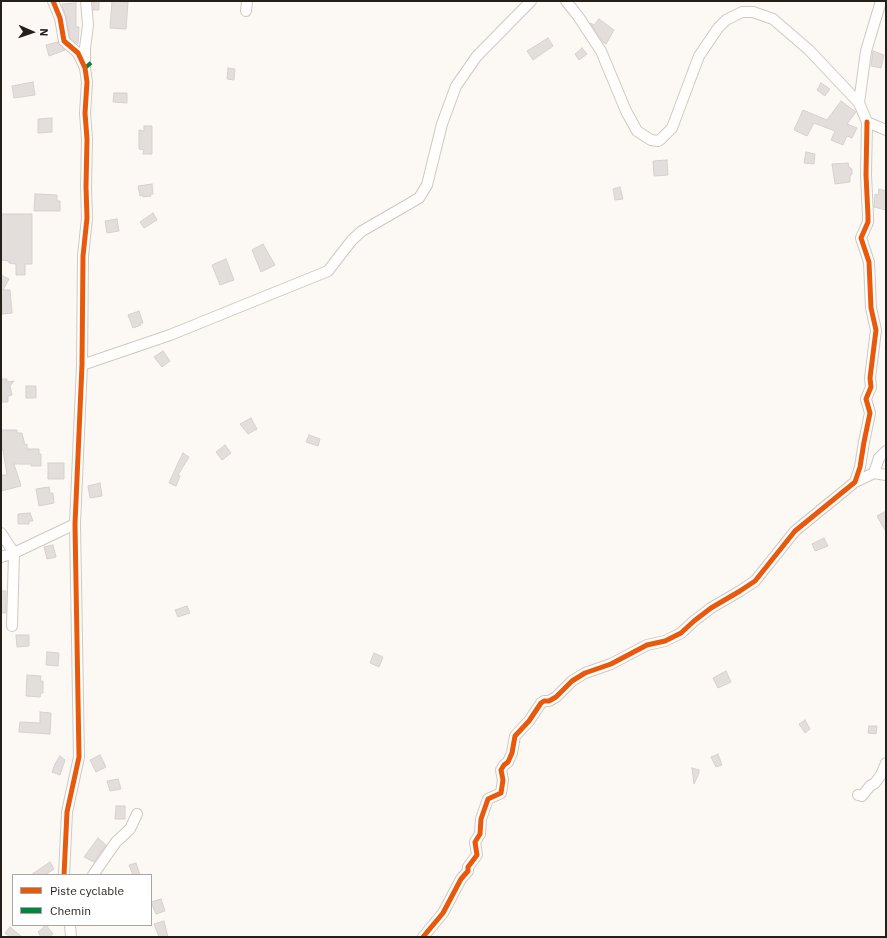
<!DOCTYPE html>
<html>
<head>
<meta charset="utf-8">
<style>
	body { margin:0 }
	#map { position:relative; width:887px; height:938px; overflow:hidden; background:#fcf8f4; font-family:"IBM Plex Sans",sans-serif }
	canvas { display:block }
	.frame { position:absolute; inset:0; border:2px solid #251f19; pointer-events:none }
	.legend { position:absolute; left:12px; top:874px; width:140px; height:52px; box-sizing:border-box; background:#fff; border:1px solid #a8a5a3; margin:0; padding:5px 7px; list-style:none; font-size:12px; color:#251f19 }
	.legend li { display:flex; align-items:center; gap:8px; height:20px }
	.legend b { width:20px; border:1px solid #a8a5a3 }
	.north { position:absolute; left:12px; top:12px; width:40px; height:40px; -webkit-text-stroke:3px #fff; paint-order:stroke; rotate:92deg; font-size:11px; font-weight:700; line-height:16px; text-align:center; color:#251f19 }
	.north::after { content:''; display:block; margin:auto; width:14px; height:18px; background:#251f19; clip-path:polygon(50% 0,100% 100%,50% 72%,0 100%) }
</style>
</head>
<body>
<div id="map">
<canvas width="887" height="938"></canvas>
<div class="frame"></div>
<ul class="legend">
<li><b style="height:5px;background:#e8590c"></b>Piste cyclable</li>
<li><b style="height:5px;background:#00873e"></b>Chemin</li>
</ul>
<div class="north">N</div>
</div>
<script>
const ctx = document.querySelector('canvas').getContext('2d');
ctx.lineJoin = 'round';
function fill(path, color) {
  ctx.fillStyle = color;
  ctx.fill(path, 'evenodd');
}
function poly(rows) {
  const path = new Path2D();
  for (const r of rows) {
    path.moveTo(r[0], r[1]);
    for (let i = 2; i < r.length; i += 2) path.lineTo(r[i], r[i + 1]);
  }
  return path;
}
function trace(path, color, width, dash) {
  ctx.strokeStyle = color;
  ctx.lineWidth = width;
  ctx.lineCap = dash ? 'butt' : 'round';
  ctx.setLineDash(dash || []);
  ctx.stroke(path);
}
const building = poly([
	[99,1,99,10,93,10,93,2,99,1],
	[112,1,128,2,126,29,110,28,112,1],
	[76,3,76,27,79,27,78,44,70,38,66,17,62,5,62,4,76,3],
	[599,19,614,30,606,44,603,42,590,23,594,25,599,19],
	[548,38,553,46,533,60,527,51,548,38],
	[58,42,65,50,49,56,46,45,58,42],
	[582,48,587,54,579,60,575,54,582,48],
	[873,51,884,55,881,68,871,66,873,51],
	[228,68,235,69,234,80,227,79,228,68],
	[33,82,35,95,14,98,12,86,33,82],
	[821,83,830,89,825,96,817,90,821,83],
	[114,93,127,93,127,103,113,102,114,93],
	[841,101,856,112,847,124,857,128,852,138,847,136,843,145,831,140,835,131,814,123,807,136,794,130,803,110,827,120,841,101],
	[52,118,52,132,38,133,38,119,52,118],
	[144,126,152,126,152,154,143,154,144,150,139,149,139,130,144,131,144,126],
	[806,152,815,154,814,164,804,163,806,152],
	[667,160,668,175,654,176,653,161,667,160],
	[848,163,849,167,852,169,852,174,850,176,850,182,835,184,832,164,848,163],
	[152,184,153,194,150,194,151,196,143,197,143,195,140,196,138,186,152,184],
	[620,187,623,199,615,200,613,189,620,187],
	[879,189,886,191,886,210,874,207,875,194,878,195,879,189],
	[35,194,57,195,57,201,60,201,60,211,34,211,35,194],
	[153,213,157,220,144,228,140,222,153,213],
	[1,214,32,214,32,264,25,264,25,275,16,275,16,264,9,263,9,261,1,260,1,214],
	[117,219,119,231,107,233,105,221,117,219],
	[263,244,275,265,261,272,252,250,263,244],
	[226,259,234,280,220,285,212,265,226,259],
	[1,275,9,279,3,290,10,290,12,313,2,314,1,275],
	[139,311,143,323,140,323,141,325,133,328,128,315,139,311],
	[163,351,170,361,162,367,154,357,163,351],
	[1,379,7,379,7,382,14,381,10,386,12,395,8,396,8,402,1,402,1,379],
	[26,386,36,386,36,398,26,398,26,386],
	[251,418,257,429,248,434,240,424,251,418],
	[1,430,17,430,17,433,22,433,25,445,27,444,27,449,39,449,39,454,41,454,41,466,31,466,31,464,14,464,21,486,1,491,1,475,7,475,3,450,2,450,1,430],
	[309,435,320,439,318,446,306,442,309,435],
	[225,445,231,453,222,460,216,452,225,445],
	[183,453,189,457,178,475,180,476,176,486,169,483,178,463,183,453],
	[48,463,64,463,64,479,48,479,48,463],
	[100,483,102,496,90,498,88,486,100,483],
	[49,487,50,493,53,493,54,503,39,506,36,489,49,487],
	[886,511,886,532,877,516,886,511],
	[30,513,33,521,29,521,29,524,18,524,18,514,30,513],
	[824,538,828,546,815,551,812,544,824,538],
	[53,545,56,557,47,559,44,547,53,545],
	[1,591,6,591,6,613,1,613,1,591],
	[187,606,190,613,178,617,175,610,187,606],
	[16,635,29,635,29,646,17,647,16,635],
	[47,652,59,653,58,666,46,665,47,652],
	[374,653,383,657,379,667,370,663,374,653],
	[726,671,731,682,718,688,713,678,726,671],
	[27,675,41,676,40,681,43,681,43,693,41,693,40,697,26,696,27,675],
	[40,712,51,713,50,734,19,732,20,722,40,723,40,712],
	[805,720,810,729,805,733,799,724,805,720],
	[869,726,877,726,876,734,868,733,869,726],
	[718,754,722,765,716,767,711,757,718,754],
	[100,755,106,767,96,772,90,760,100,755],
	[60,756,65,760,60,775,52,772,55,764,60,756],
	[692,768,699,770,699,773,694,784,692,768],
	[118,779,121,789,110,791,107,781,118,779],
	[116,806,125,806,125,819,115,819,116,806],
	[98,838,106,845,94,862,84,857,98,838],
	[50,862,54,869,45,875,31,875,50,862],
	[136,863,140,875,133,875,129,865,136,863],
	[161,899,165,911,156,914,151,902,161,899],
	[164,921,168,937,159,937,154,924,164,921],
	[46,925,53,934,49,937,41,937,38,932,46,925],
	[10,927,22,937,10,937,5,933,10,927]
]);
const minor = poly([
	[53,1,60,18,64,41,78,53,85,68,87,82,85,113,87,139,86,187,87,218,83,256,82,365,75,524,79,757,67,812,64,875],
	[566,1,578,16,601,51,626,111,637,131,651,140,658,141,661,139,672,128,699,56,718,28,726,20,742,12,753,12,773,19,809,50,859,103,867,122,886,130],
	[246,11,247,1],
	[85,67,85,48,88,25,86,1],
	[859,103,866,51,881,1],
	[82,365,170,335,328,271,352,240,362,231,419,198,427,185,442,124,456,86,477,56,531,1],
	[874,473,886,475],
	[855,482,874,473,879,458,886,451],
	[1,533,14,553,12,626],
	[1,557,14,553,75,524],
	[858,795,862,796,870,786,875,783,881,775,886,763],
	[93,875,116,842,130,829,137,814],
	[70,925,71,937],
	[423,937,443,913,461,879,468,871,468,867,477,855,475,842,480,834,481,819,488,799,501,793,503,780,501,770,504,765,508,762,512,753,515,736,529,721,541,703,544,701,549,701,556,697,572,681,585,673,611,664,647,645,665,641,681,633,694,621,711,608,740,591,755,581,795,531,855,482,860,467,864,442,870,413,866,399,871,387,870,378,876,330,871,308,869,262,861,238,868,222,868,216,866,175,867,122]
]);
const quiet = poly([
	[85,68,93,61]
]);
const cycleway = poly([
	[53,1,60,18,64,41,78,53,85,68,87,82,85,113,87,139,86,187,87,218,83,256,82,365,75,524,79,757,67,812,64,875],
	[423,937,443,913,461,879,468,871,468,867,477,855,475,842,480,834,481,819,488,799,501,793,503,780,501,770,504,765,508,762,512,753,515,736,529,721,541,703,544,701,549,701,556,697,572,681,585,673,611,664,647,645,665,641,681,633,694,621,711,608,740,591,755,581,795,531,855,482,860,467,864,442,870,413,866,399,871,387,870,378,876,330,871,308,869,262,861,238,868,222,868,216,866,175,867,122]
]);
fill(building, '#e3dddc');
trace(building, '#d7d0d0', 1);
trace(minor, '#cec9c4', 12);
trace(minor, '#fffefd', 10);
trace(quiet, '#00873e', 4, [8, 4]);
trace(cycleway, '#e8590c', 5);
</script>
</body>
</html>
